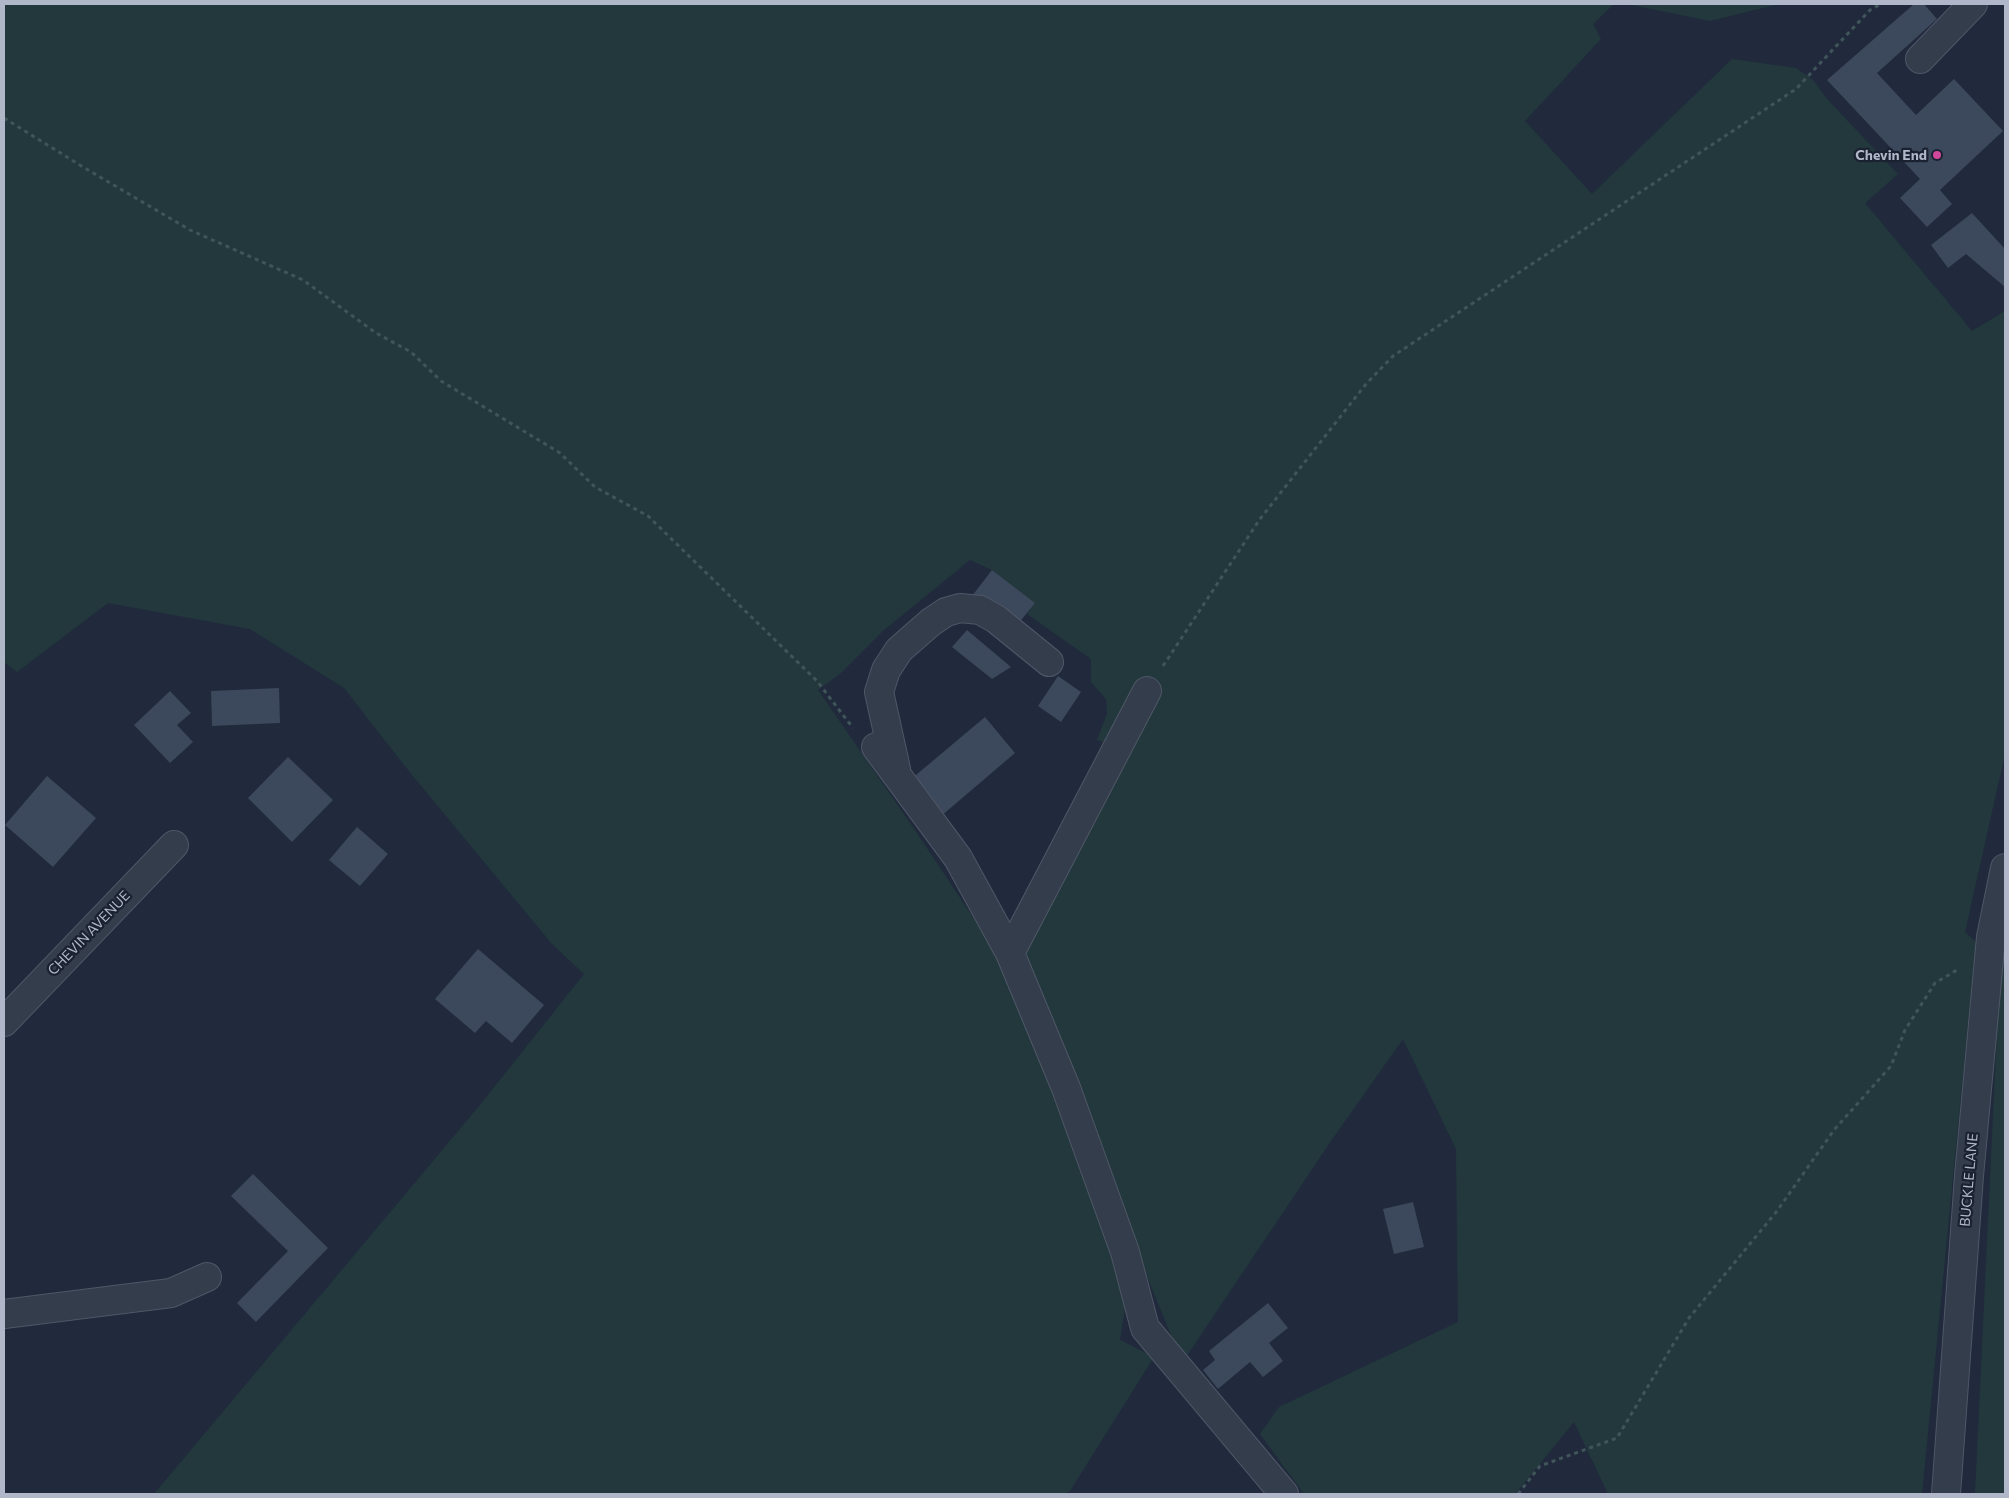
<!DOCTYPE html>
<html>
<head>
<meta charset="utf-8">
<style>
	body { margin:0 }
	#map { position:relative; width:2009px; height:1498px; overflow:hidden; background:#202a3c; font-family:Commissioner,sans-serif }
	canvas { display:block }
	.frame { position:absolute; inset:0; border:5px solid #afb7c8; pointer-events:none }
</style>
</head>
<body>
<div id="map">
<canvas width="2009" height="1498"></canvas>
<div class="frame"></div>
</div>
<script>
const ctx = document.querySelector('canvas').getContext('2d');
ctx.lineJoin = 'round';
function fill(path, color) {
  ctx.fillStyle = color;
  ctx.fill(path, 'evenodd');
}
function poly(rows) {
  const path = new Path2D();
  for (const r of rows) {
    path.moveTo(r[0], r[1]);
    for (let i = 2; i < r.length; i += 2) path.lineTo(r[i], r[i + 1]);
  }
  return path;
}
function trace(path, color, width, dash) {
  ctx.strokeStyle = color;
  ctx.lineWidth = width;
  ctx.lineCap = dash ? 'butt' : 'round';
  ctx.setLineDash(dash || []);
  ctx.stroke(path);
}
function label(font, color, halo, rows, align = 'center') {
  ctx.font = font + ' Commissioner,sans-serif';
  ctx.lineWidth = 4.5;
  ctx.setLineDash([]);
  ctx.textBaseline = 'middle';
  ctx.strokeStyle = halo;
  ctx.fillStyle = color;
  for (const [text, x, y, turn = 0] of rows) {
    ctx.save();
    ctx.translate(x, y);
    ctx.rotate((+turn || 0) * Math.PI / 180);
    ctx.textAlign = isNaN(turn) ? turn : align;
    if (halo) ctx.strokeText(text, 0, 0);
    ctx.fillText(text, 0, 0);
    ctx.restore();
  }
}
const green = poly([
	[4,4,1614,4,1593,24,1601,39,1525,121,1592,194,1732,59,1796,68,1813,80,1827,99,1898,174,1865,203,1972,331,2005,311,2005,754,1965,932,1976,942,1922,1494,1608,1494,1574,1422,1515,1494,1304,1494,1260,1434,1279,1407,1458,1322,1456,1149,1403,1039,1331,1141,1186,1357,1176,1347,1137,1252,1023,956,1107,743,1097,740,1107,714,1106,699,1091,682,1091,659,1027,614,1034,603,992,570,970,560,884,630,840,674,818,690,917,833,996,952,1052,1076,1127,1296,1120,1340,1154,1357,1070,1491,1064,1494,154,1494,480,1105,584,974,552,944,408,770,344,688,250,629,108,603,17,672,4,662],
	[1627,4,1779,4,1710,21],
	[2005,941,2005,1494,1975,1494,2001,947]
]);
const building = poly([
	[1914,4,1924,4,1937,19,1877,73,1916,115,1954,79,2003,131,1940,190,1952,204,1927,227,1900,198,1920,179,1827,80],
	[1972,213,2005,249,2005,287,1966,254,1948,268,1931,245],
	[992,570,1035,603,1014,629,972,596],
	[967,630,1011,667,992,679,952,647],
	[1058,676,1081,692,1061,722,1038,706],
	[279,688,280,723,212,726,211,691],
	[170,691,191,713,177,725,193,742,170,763,134,725],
	[985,717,1015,753,940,817,910,780],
	[288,757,333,800,292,842,248,798],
	[47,776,96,818,53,867,5,825],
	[357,827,388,854,360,886,329,860],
	[478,949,544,1005,512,1043,486,1021,475,1033,435,999],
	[253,1174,328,1248,256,1322,237,1303,288,1251,231,1196],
	[1413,1202,1424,1247,1394,1254,1383,1209],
	[1268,1303,1288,1328,1269,1343,1283,1361,1263,1377,1250,1362,1218,1389,1203,1370,1215,1360,1209,1351]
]);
const path = poly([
	[4,118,83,167,190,230,303,280,376,333,411,352,441,381,560,453,595,487,648,516,817,681,853,728],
	[1163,666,1260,519,1366,384,1393,356,1796,89,1870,10,1881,4],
	[1518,1494,1540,1466,1617,1438,1689,1318,1777,1211,1834,1130,1891,1066,1905,1030,1935,983,1957,970]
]);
const minor = poly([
	[1920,59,1973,4],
	[876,747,958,858,1010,953,1066,1088,1125,1252,1145,1328,1284,1494],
	[896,769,879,692,886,670,899,650,931,622,946,612,960,608,980,610,996,619,1049,662],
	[1010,953,1147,691],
	[4,1022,174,845],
	[4,1314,171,1293,207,1277],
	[1946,1494,1969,1176,1991,937,2005,868]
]);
const markers = [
	[1937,155,5,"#d1479c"]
];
const poiNames = [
	["Chevin End",1927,155]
];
const streetNames = [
	["CHEVIN AVENUE",89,933,-46],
	["BUCKLE LANE",1969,1180,-85]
];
fill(green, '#22383d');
fill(building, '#3c485b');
trace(minor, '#4f5767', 30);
trace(path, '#40555a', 3, [4, 4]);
trace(minor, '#343d4c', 28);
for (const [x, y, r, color] of markers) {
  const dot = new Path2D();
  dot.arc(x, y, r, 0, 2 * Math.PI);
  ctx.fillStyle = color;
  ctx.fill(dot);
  trace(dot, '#1a2231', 2);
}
label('bold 14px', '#afb7c8', '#1a2231', poiNames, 'right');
label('14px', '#afb7c8', '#1a2231', streetNames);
</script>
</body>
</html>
